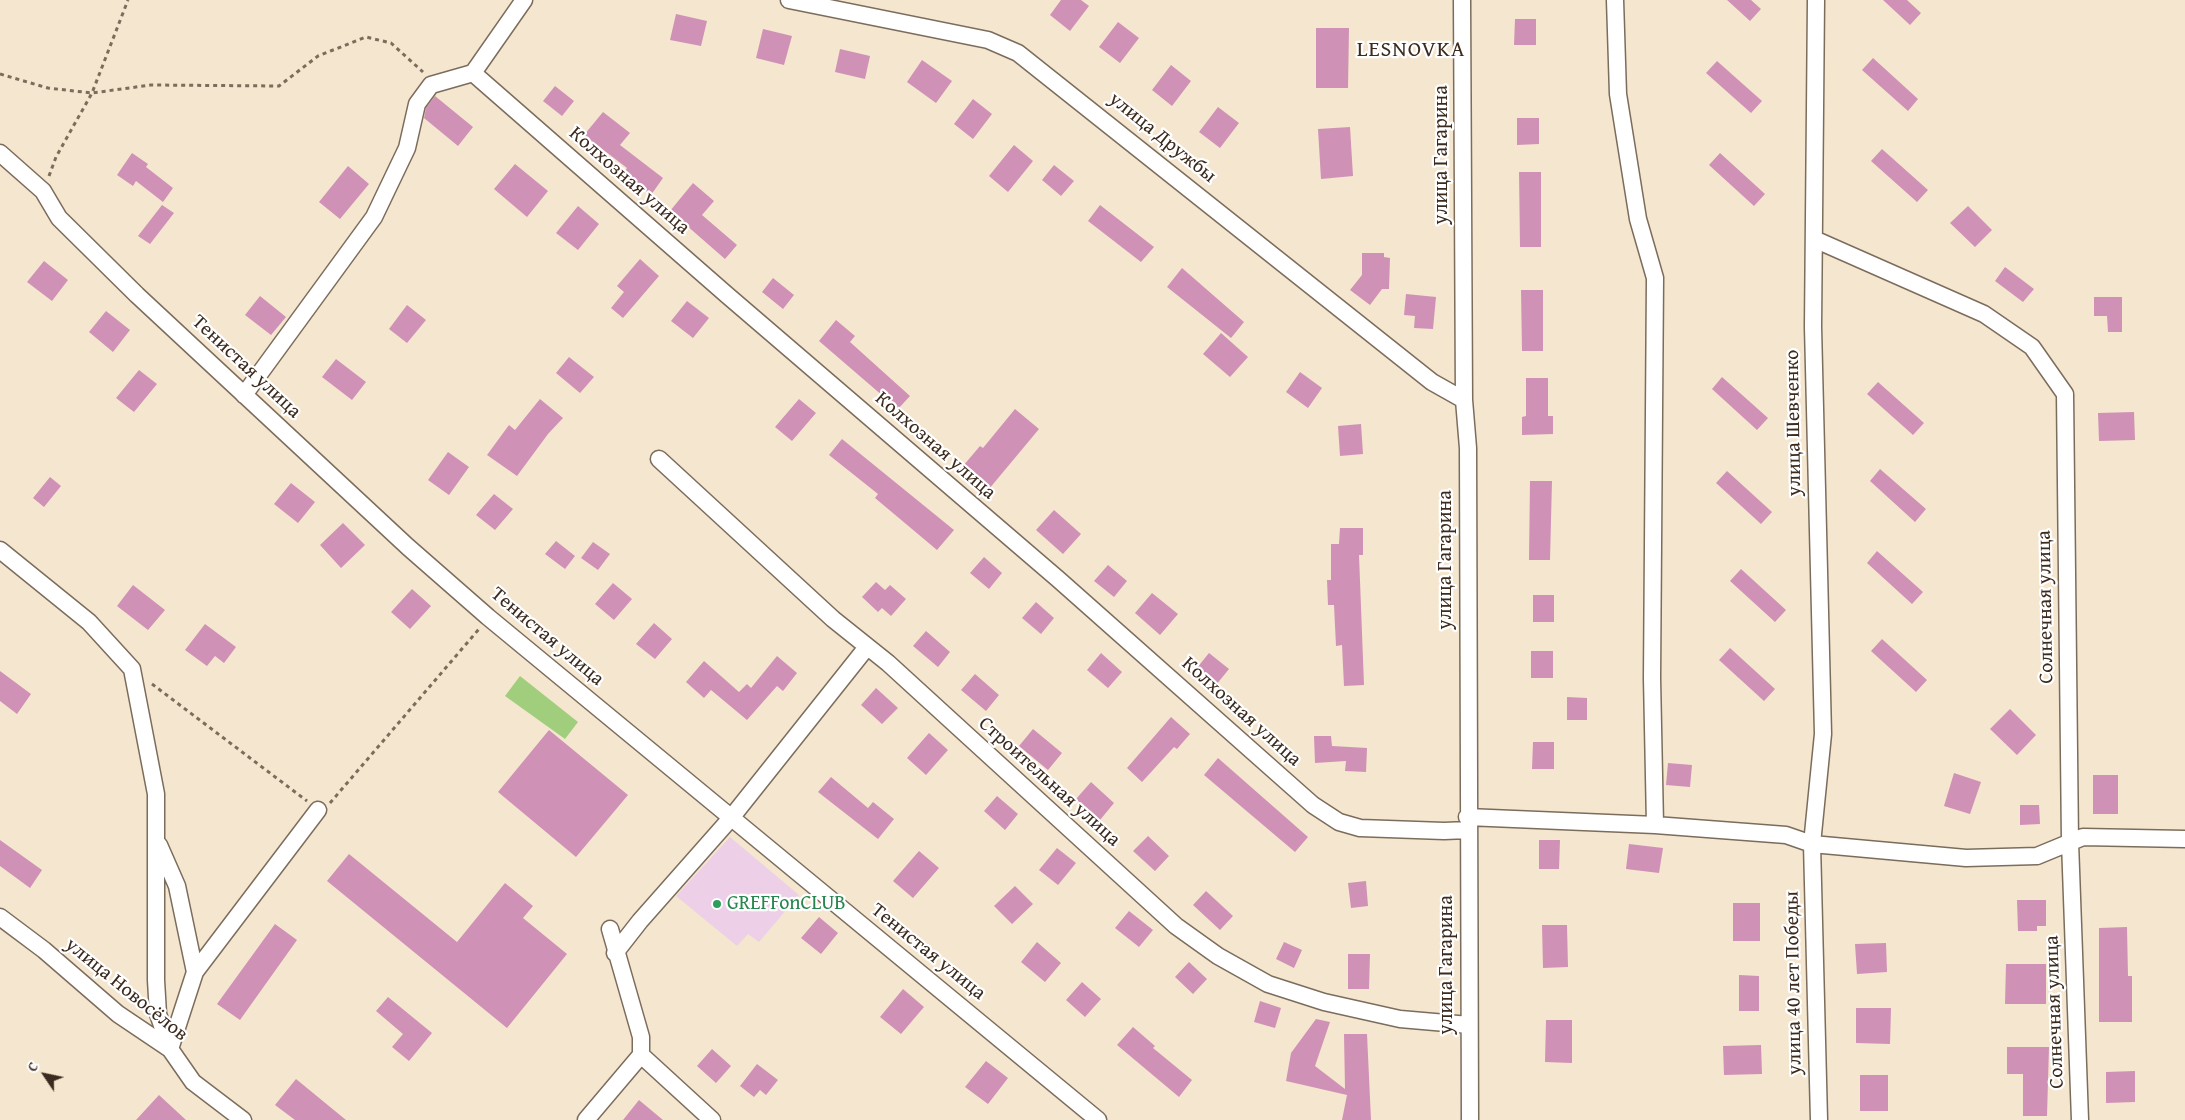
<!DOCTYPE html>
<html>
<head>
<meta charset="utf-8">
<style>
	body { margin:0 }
	#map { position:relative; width:2185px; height:1120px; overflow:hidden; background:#f5e6cf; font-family:"Gentium Book Plus",serif }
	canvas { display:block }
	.north { position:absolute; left:20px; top:1050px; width:50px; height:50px; -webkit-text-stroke:4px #fff; paint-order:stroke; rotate:304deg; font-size:14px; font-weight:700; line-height:20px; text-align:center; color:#3b2a1e }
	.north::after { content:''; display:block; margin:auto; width:18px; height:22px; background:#3b2a1e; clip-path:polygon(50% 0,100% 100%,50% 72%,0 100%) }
</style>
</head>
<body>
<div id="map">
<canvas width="2185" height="1120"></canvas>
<div class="north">С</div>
</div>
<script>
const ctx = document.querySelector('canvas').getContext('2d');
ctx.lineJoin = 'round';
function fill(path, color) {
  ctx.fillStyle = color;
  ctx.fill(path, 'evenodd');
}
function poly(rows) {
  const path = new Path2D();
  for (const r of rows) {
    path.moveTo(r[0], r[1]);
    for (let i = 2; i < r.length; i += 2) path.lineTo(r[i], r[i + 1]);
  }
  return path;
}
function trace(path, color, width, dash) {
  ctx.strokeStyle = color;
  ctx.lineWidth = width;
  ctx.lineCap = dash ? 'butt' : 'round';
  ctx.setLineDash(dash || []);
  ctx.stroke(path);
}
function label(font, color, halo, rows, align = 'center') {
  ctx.font = font + ' "Gentium Book Plus",serif';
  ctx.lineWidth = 4.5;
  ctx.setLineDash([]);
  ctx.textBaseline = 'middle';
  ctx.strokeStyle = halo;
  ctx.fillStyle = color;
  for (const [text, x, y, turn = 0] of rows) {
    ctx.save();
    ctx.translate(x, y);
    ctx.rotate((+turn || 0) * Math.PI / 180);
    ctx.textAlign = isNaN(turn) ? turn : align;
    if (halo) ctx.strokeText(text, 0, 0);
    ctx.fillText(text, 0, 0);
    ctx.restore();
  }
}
const built = poly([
	[730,837,799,895,759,942,748,934,737,946,676,896]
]);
const green = poly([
	[520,676,578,722,565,739,505,696]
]);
const building = poly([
	[1061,0,1081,0,1089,6,1070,31,1050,15],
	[1727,0,1751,0,1761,9,1750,21],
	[1883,0,1907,0,1921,13,1910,25],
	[676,14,707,21,701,46,670,40],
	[1515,19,1536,19,1536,45,1514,45],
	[1118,22,1139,38,1120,63,1099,47],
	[1316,28,1349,28,1348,88,1316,88],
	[763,29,792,36,784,65,756,58],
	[840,49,870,56,865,79,835,72],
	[1873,58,1918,99,1908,111,1862,70],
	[922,60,952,81,936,103,907,82],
	[1717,61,1762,101,1751,113,1706,73],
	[1171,65,1191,81,1172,106,1152,90],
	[555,86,574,101,562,116,543,101],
	[435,96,473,127,458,146,424,118,426,108],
	[973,99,992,114,973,139,954,124],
	[1218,107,1239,123,1220,148,1199,132],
	[603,112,630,133,620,145,663,178,651,195,623,174,627,168,584,135],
	[1517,118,1539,118,1539,144,1517,145],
	[1350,127,1353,176,1321,179,1318,129],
	[1014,145,1033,161,1008,192,989,176],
	[1882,149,1928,190,1917,202,1871,161],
	[132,153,148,164,146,167,173,188,163,202,136,181,133,186,117,175],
	[1720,153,1765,194,1754,206,1709,165],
	[515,164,548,191,527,217,494,189],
	[1054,165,1074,181,1061,196,1042,180],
	[348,166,369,184,340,219,319,202],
	[1519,172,1541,172,1541,247,1520,247],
	[693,183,714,201,702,215,737,245,725,259,670,211],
	[162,205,174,213,150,244,138,236],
	[1100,205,1154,247,1141,262,1088,221],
	[578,206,599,224,578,250,556,233],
	[1968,206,1992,230,1975,247,1950,223],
	[1362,253,1384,253,1384,257,1390,258,1389,289,1382,289,1370,305,1350,290,1362,275],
	[640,259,659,276,623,318,611,308,624,292,617,286],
	[44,261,68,280,52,301,27,282],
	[2005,267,2034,289,2023,302,1995,281],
	[1182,268,1244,322,1231,338,1167,287],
	[773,278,794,295,783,309,762,292],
	[1521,290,1543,290,1543,351,1522,351],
	[1406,294,1436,297,1433,329,1414,328,1415,316,1404,315],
	[260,296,286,317,271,335,245,315],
	[2094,297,2122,297,2122,332,2108,332,2107,316,2094,316],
	[687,301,709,318,693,338,671,321],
	[407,305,426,320,407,343,389,329],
	[106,311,130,330,113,352,89,332],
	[836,320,855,336,850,342,910,396,898,409,819,341],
	[1221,333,1248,357,1230,377,1203,354],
	[569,357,594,377,580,393,556,373],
	[336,359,366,382,352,400,322,377],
	[139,370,157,384,134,412,116,398],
	[1300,372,1322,388,1308,408,1286,392],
	[1722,377,1768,418,1757,430,1712,389],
	[1526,378,1548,378,1548,416,1553,416,1553,434,1522,435,1522,417,1526,416],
	[1878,382,1924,423,1913,435,1867,394],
	[540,399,563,418,548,434,517,476,487,455,509,425,515,430],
	[799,399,816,413,792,441,775,427],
	[1015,409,1039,429,989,489,963,466,980,446,983,448],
	[2134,412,2135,440,2099,441,2098,413],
	[1361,424,1363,454,1340,456,1338,426],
	[842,439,954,530,937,550,875,498,878,494,829,455],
	[448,452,469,467,449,495,428,480],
	[1880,469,1926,509,1915,522,1870,481],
	[1727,471,1772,512,1761,524,1716,483],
	[50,477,61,486,44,507,33,498],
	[1530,481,1552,481,1550,560,1529,560],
	[291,483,315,502,298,523,274,504],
	[494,494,513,509,495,530,476,515],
	[1054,510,1081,534,1063,554,1036,530],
	[343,523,365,545,341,568,320,545],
	[1340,528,1363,528,1363,555,1359,555,1364,685,1344,686,1342,645,1336,646,1334,605,1328,605,1327,580,1331,580,1331,544,1339,544],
	[556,541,575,556,565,569,545,554],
	[593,542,610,554,598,570,581,558],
	[1877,551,1923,592,1912,604,1867,563],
	[984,557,1002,573,989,589,970,573],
	[1108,565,1127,581,1114,597,1094,581],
	[1741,569,1786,610,1775,622,1730,581],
	[876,582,885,590,890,585,906,599,891,616,882,608,878,612,862,597],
	[613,583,632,599,614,620,595,604],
	[133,585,165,610,148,630,117,606],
	[412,589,431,606,410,629,391,612],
	[1152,593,1178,614,1160,635,1135,613],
	[1533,595,1554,595,1554,622,1533,622],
	[1036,602,1054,618,1041,634,1022,618],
	[654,623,672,639,655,659,636,644],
	[205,624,236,647,224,663,215,656,207,666,185,650],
	[926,631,950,652,938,667,913,646],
	[1882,639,1927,680,1916,692,1871,651],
	[1730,648,1775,689,1764,701,1719,660],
	[1531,651,1553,651,1553,678,1531,678],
	[1101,653,1122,672,1108,688,1087,670],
	[1209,653,1229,669,1216,685,1196,669],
	[777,656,797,673,783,691,777,686,747,720,711,690,704,698,686,682,704,661,739,692,747,684,751,688],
	[0,671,31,694,17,714,0,701],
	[975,674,999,695,986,711,961,690],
	[876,688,898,708,882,724,861,705],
	[1567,697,1587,698,1587,720,1567,720],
	[2010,709,2036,735,2017,755,1990,729],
	[1171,717,1190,734,1177,749,1174,747,1142,782,1127,768],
	[1033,729,1062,753,1048,770,1019,746],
	[549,730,628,795,576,857,498,792],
	[929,733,948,750,926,775,907,758],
	[1314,736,1331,736,1332,746,1367,748,1366,772,1345,771,1346,761,1315,763],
	[1533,742,1554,742,1554,769,1532,769],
	[1218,758,1308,837,1295,852,1204,775],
	[1668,763,1692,765,1690,787,1666,785],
	[1954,773,1981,782,1970,814,1944,806],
	[2093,775,2118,775,2118,814,2093,814],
	[831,777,868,808,873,802,894,819,878,839,818,792],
	[1091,782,1114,803,1100,820,1076,799],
	[997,796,1018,814,1005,830,984,811],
	[2020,805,2039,805,2040,824,2020,825],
	[1148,836,1169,856,1155,871,1133,851],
	[0,840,42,870,30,888,0,866],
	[1539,840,1560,840,1559,869,1539,869],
	[1629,844,1663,848,1659,873,1626,869],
	[1057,848,1076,863,1058,885,1039,870],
	[919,851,939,868,913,898,893,881],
	[349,854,457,942,505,883,533,906,523,918,567,954,507,1028,327,881],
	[1366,881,1368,906,1351,908,1348,883],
	[1015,886,1033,904,1012,924,994,906],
	[1206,891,1233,916,1220,930,1193,905],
	[2017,900,2046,900,2046,926,2037,926,2037,931,2018,931],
	[1733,903,1760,903,1760,941,1733,941],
	[1129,911,1153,930,1139,947,1115,928],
	[819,917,838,933,821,954,801,938],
	[275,924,297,940,240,1020,217,1004],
	[1542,925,1567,925,1568,967,1543,968],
	[2127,927,2128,976,2132,976,2132,1022,2099,1022,2099,928],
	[1037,942,1061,963,1045,982,1021,962],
	[1284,942,1302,950,1294,968,1276,959],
	[1886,943,1887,972,1857,974,1855,944],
	[1348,954,1370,954,1369,989,1348,989],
	[1189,962,1207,979,1193,994,1175,977],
	[2006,964,2046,964,2046,1004,2005,1004],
	[1739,975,1759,976,1759,1011,1739,1011],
	[1082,982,1101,999,1085,1017,1066,1000],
	[903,989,924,1007,901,1034,880,1017],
	[388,997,432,1033,409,1061,392,1047,403,1034,376,1011],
	[1260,1001,1281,1008,1275,1028,1254,1022],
	[1856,1008,1891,1008,1890,1044,1856,1043],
	[1316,1019,1330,1022,1315,1066,1345,1089,1344,1034,1367,1034,1371,1120,1342,1120,1347,1095,1286,1081,1291,1053],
	[1546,1020,1572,1020,1572,1063,1545,1062],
	[1133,1027,1155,1046,1153,1048,1192,1080,1179,1097,1117,1045],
	[1761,1045,1762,1074,1724,1075,1723,1046],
	[2007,1047,2049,1047,2047,1116,2023,1116,2023,1074,2007,1074],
	[712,1049,731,1066,716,1083,697,1066],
	[986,1061,1008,1078,988,1104,965,1087],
	[757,1064,778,1080,766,1095,760,1090,754,1097,740,1086],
	[2135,1071,2135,1102,2106,1103,2106,1072],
	[1860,1075,1888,1075,1888,1111,1860,1111],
	[296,1079,346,1120,295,1120,275,1105],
	[159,1095,186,1120,136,1120],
	[639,1100,663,1120,623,1120]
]);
const path = poly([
	[0,74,48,88,92,93,151,85,279,86,318,56,366,37,391,43,423,72],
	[49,176,56,157,92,93,128,0],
	[152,684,307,801],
	[330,803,479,629]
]);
const street = poly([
	[524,0,473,73,727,295,1058,579,1313,805,1339,822,1360,828,1444,831,1468,830],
	[789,0,988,40,1018,53,1432,382,1464,400],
	[1462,0,1464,400,1468,448,1470,1120],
	[1615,0,1618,94,1638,219,1655,278,1652,678,1655,825],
	[1816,0,1813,327,1823,734,1812,844,1819,1120],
	[0,153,43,191,59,218,137,295,408,547,488,617,1098,1120],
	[1814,239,1984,314,2032,347,2065,394,2070,842,2080,1120],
	[244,395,374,217,407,148,417,104,431,85,473,73],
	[659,459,833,619,888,663,1176,926,1218,956,1268,984,1324,1002,1400,1019,1469,1025],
	[0,550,89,622,132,669,156,794,156,980,158,1014,170,1049],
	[1467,817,1655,825,1786,835,1812,844,1966,858,2037,856,2083,837,2185,839],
	[159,845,177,886,195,972,170,1049],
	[0,917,44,950,118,1014,170,1049,193,1082,243,1120],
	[610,929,641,1037,641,1055,712,1120],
	[615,953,640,921,731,818,867,647],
	[195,972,318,810],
	[586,1120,641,1055]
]);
const markers = [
	[717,904,5,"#2e9e5b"]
];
const streetNames = [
	["улица Дружбы",1162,138,39],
	["улица Гагарина",1442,155,-90],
	["Колхозная улица",629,181,41],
	["Тенистая улица",246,367,43],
	["улица Шевченко",1794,423,-91],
	["Колхозная улица",935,446,41],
	["улица Гагарина",1446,560,-90],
	["Солнечная улица",2046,607,-91],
	["Тенистая улица",547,637,40],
	["Колхозная улица",1241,712,42],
	["Строительная улица",1049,782,42],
	["Тенистая улица",928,952,39],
	["улица Гагарина",1447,965,-90],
	["улица 40 лет Победы",1794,983,-91],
	["улица Новосёлов",126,990,39],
	["Солнечная улица",2055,1012,-92]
];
const leisureNames = [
	["GREFFonCLUB",727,904]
];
const quarterNames = [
	["LESNOVKA",1411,50]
];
fill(built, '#edd0e8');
fill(green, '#a1ce7c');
fill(building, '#d091b6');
trace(street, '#7c6c5c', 19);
trace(path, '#7c6c5c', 3, [4, 4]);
trace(street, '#fff', 16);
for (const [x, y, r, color] of markers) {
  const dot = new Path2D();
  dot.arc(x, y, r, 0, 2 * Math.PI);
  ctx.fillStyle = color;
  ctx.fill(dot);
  trace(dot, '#fff', 2);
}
label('20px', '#3b2a1e', '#fff', streetNames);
label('20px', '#27864d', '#fff', leisureNames, 'left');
ctx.letterSpacing = '1px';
label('22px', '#3b2a1e', '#fff', quarterNames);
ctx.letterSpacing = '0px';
</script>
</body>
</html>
